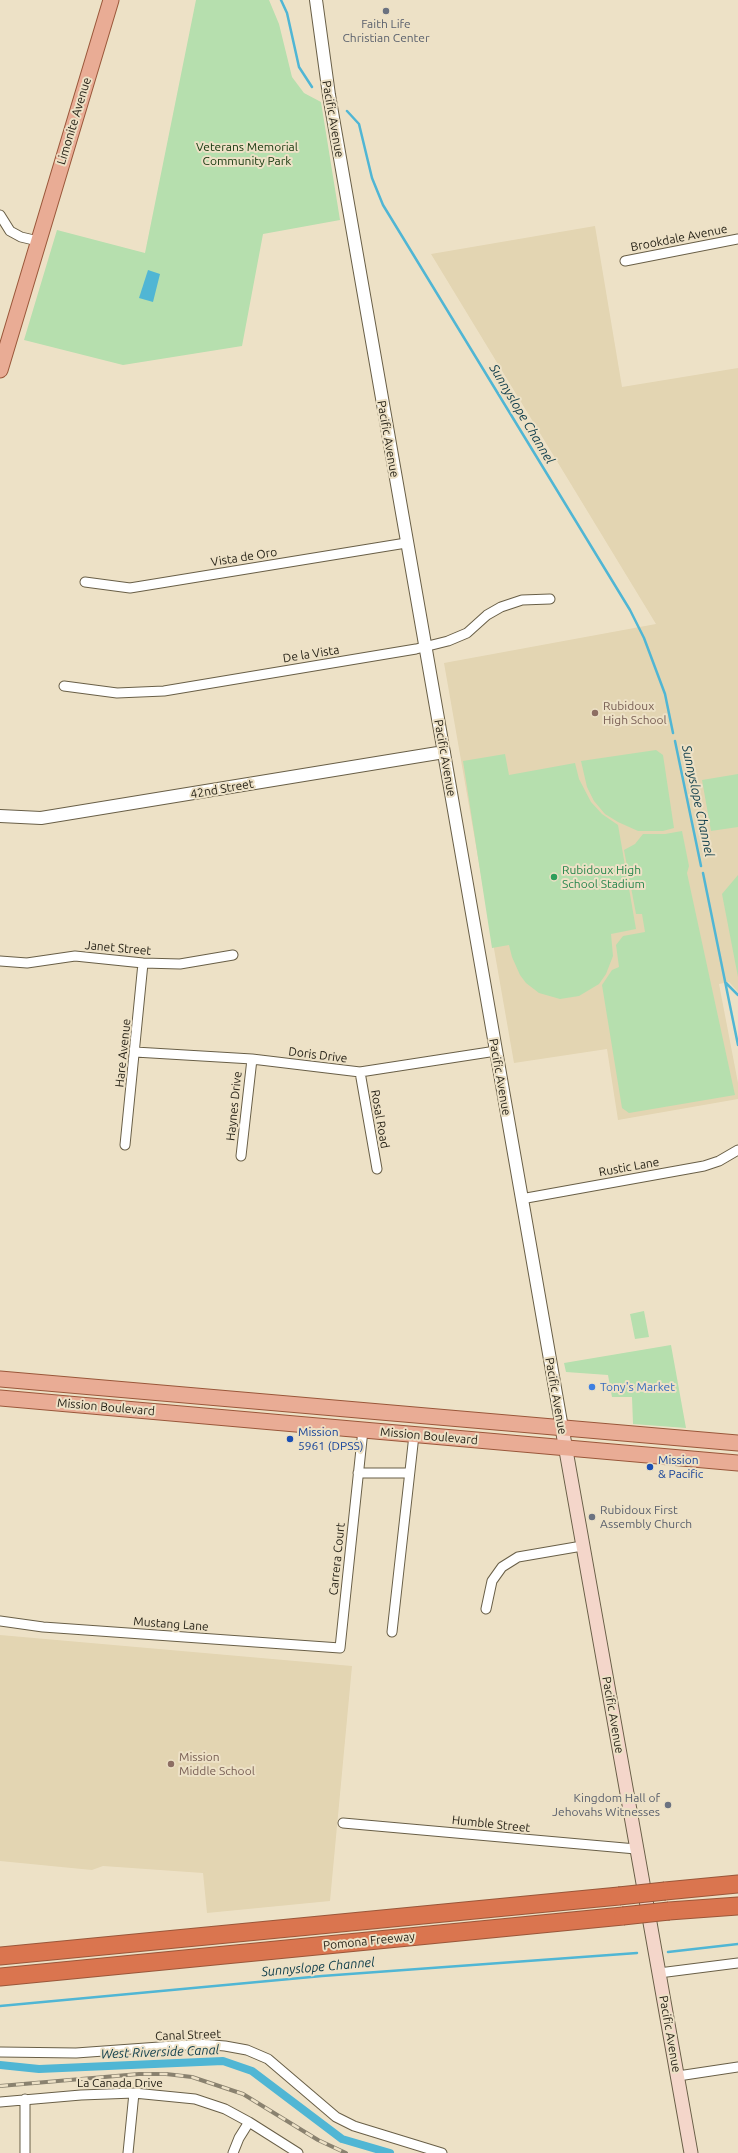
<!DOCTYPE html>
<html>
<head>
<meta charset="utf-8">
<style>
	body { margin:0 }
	canvas { display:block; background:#ede1c6 }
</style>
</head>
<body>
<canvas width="738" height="2153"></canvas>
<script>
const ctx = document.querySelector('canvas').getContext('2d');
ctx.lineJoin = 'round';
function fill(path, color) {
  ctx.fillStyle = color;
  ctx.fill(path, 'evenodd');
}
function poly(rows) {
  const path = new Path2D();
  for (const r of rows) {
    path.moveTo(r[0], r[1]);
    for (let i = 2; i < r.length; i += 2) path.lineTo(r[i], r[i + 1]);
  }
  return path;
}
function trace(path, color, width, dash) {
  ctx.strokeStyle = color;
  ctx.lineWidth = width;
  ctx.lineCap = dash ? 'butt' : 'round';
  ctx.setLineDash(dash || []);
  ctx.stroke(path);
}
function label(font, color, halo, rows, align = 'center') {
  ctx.font = font + ' Ubuntu,sans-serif';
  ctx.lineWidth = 4;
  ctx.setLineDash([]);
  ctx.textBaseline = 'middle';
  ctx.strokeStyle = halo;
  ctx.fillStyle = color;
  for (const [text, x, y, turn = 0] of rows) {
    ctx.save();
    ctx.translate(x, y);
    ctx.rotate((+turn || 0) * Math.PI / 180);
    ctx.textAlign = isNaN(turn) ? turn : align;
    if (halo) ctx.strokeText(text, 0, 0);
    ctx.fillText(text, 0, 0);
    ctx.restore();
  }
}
const built = poly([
	[595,226,622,387,738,368,738,992,729,982,719,984,738,1083,738,1099,618,1120,607,1049,514,1063,444,663,656,624,431,254],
	[0,1635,352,1666,330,1901,207,1913,203,1873,103,1866,92,1870,0,1861]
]);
const green = poly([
	[196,0,269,0,279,24,292,77,304,93,321,102,340,220,263,234,242,346,123,365,24,340,57,230,145,253],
	[656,750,663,755,674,828,663,831,638,831,618,822,605,814,594,801,587,787,581,761],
	[505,754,509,775,575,763,579,779,591,802,602,814,618,825,636,929,611,934,613,956,606,974,599,984,579,996,560,999,539,993,526,983,520,975,512,957,509,945,492,948,463,761],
	[738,774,738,827,711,831,702,780],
	[682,831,689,866,687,873,735,1095,629,1113,622,1108,602,985,612,970,619,967,616,945,623,936,645,932,642,914,636,914,624,850,635,844,643,834,665,834],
	[738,875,738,977,722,894],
	[644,1311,649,1337,635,1339,630,1314],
	[671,1345,686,1428,633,1424,632,1397,612,1397,608,1375,566,1372,564,1363]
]);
const water = poly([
	[148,270,160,274,153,302,139,298]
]);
const stream = poly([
	[281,0,287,13,299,67,312,87],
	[347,111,359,124,372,178,383,205,630,610,644,638,665,694,673,733],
	[675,741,701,866],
	[703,873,738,1045],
	[726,983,738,995],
	[668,1952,738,1944],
	[0,2006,322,1976,637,1953]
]);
const canal = poly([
	[0,2065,39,2069,223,2061,252,2071,342,2139,390,2153]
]);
const minor = poly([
	[0,215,10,231,21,237,38,241],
	[625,261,738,239],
	[85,582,130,588,406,543],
	[64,686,117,693,164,691,416,649,448,641,467,633,487,615,501,607,522,600,550,599],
	[0,961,27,963,75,956,143,963,180,964,233,955],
	[135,1052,252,1059,360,1072,496,1051],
	[360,1072,377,1169],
	[125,1145,143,963],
	[241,1156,252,1059],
	[521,1199,704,1166,719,1161,738,1150],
	[358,1473,409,1473],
	[486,1609,492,1581,502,1567,518,1557,582,1546],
	[0,1621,43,1627,340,1648,363,1430],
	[392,1632,414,1435],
	[343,1823,636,1849],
	[659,1973,738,1963],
	[0,2052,76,2053,201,2044,225,2046,247,2050,268,2059,336,2117,354,2126,442,2153],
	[678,2076,738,2067],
	[0,2102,81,2095,134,2093,195,2099,225,2109,249,2122,298,2153],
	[25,2153,25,2099],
	[128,2153,134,2093],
	[233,2153,239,2138,249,2122]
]);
const tertiary = poly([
	[316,0,329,95,562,1428],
	[0,816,41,818,444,752]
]);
const secondary = poly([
	[562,1428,691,2153]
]);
const primary = poly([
	[0,370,111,0],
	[0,1379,738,1443],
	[0,1398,738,1463]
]);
const motorway = poly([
	[665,1891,738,1884],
	[669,1911,738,1906],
	[0,1956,619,1896],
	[0,1977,623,1916]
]);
const rail = poly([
	[0,2086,139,2074,166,2074,192,2077,243,2094,318,2140,346,2153]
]);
const motorwayBridge = poly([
	[619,1896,665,1891],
	[623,1916,669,1911]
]);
const markers = [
	[386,11,4,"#6b7280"],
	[595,713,4,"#8d6e63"],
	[554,877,4,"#2e9e5b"],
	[592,1387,4,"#3f7fe0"],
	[290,1439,4,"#1a4fb4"],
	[650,1467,4,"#1a4fb4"],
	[592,1517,4,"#6b7280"],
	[171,1764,4,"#8d6e63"],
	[668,1805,4,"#6b7280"]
];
const worshipNames = [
	["Faith Life",386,24],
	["Christian Center",386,38],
	["Rubidoux First",600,1510,"left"],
	["Assembly Church",600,1524,"left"],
	["Kingdom Hall of",660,1798,"right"],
	["Jehovahs Witnesses",660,1812,"right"]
];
const streetNames = [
	["Pacific Avenue",333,119,80],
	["Limonite Avenue",74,121,-73],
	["Brookdale Avenue",679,238,-11],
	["Pacific Avenue",388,439,80],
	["Vista de Oro",244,557,-9],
	["De la Vista",311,654,-9],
	["Pacific Avenue",445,758,80],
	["42nd Street",222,789,-10],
	["Janet Street",118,948,5],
	["Hare Avenue",123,1053,-84],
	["Doris Drive",318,1055,7],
	["Pacific Avenue",500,1077,80],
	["Haynes Drive",234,1106,-84],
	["Rosal Road",380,1119,80],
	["Rustic Lane",629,1167,-10],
	["Pacific Avenue",556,1396,80],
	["Mission Boulevard",106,1407,5],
	["Mission Boulevard",429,1436,5],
	["Carrera Court",337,1559,-84],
	["Mustang Lane",171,1624,4],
	["Pacific Avenue",613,1715,80],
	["Humble Street",491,1824,6],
	["Pomona Freeway",369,1941,-6],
	["Pacific Avenue",670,2034,80],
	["Canal Street",188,2035,-2],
	["La Canada Drive",120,2083]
];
const parkNames = [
	["Veterans Memorial",247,147],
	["Community Park",247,161]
];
const educationNames = [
	["Rubidoux",603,706],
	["High School",603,720],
	["Mission",179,1757],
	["Middle School",179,1771]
];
const leisureNames = [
	["Rubidoux High",562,870],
	["School Stadium",562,884]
];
const shopNames = [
	["Tony's Market",600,1387]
];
const transitNames = [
	["Mission",298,1432],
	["5961 (DPSS)",298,1446],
	["Mission",658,1460],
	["& Pacific",658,1474]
];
const waterNames = [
	["Sunnyslope Channel",522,414,59],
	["Sunnyslope Channel",698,801,78],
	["Sunnyslope Channel",318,1967,-5],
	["West Riverside Canal",160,2052,-2]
];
fill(built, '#e3d5b2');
fill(green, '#b6dfae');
fill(water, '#50b6d4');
trace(stream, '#50b6d4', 2.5);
trace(canal, '#50b6d4', 8);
trace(minor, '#695f47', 11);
trace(tertiary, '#695f47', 14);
trace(secondary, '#695f47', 15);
trace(primary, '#9a573a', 17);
trace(motorway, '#9a573a', 19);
trace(minor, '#fff', 9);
trace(tertiary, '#fff', 12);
trace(secondary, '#f4d6ca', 13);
trace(primary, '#e9ac95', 15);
trace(motorway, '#da754f', 17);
trace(rail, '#8a826f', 4);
trace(rail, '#ede1c6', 2.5, [8]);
trace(motorwayBridge, '#9a573a', 19, []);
trace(motorwayBridge, '#da754f', 17);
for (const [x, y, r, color] of markers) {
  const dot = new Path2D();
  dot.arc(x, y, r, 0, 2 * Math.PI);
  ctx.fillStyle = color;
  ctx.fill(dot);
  trace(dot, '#ede1c6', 1.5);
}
label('12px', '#5b616d', '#ede1c6', worshipNames);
label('12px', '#221e13', '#ede1c6', streetNames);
label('12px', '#11340a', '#ede1c6', parkNames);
label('12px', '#785e54', '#ede1c6', educationNames, 'left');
label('12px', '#27864d', '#ede1c6', leisureNames, 'left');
label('12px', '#366cbe', '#ede1c6', shopNames, 'left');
label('12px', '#164399', '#ede1c6', transitNames, 'left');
label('italic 13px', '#13404d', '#ede1c6', waterNames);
</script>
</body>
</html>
